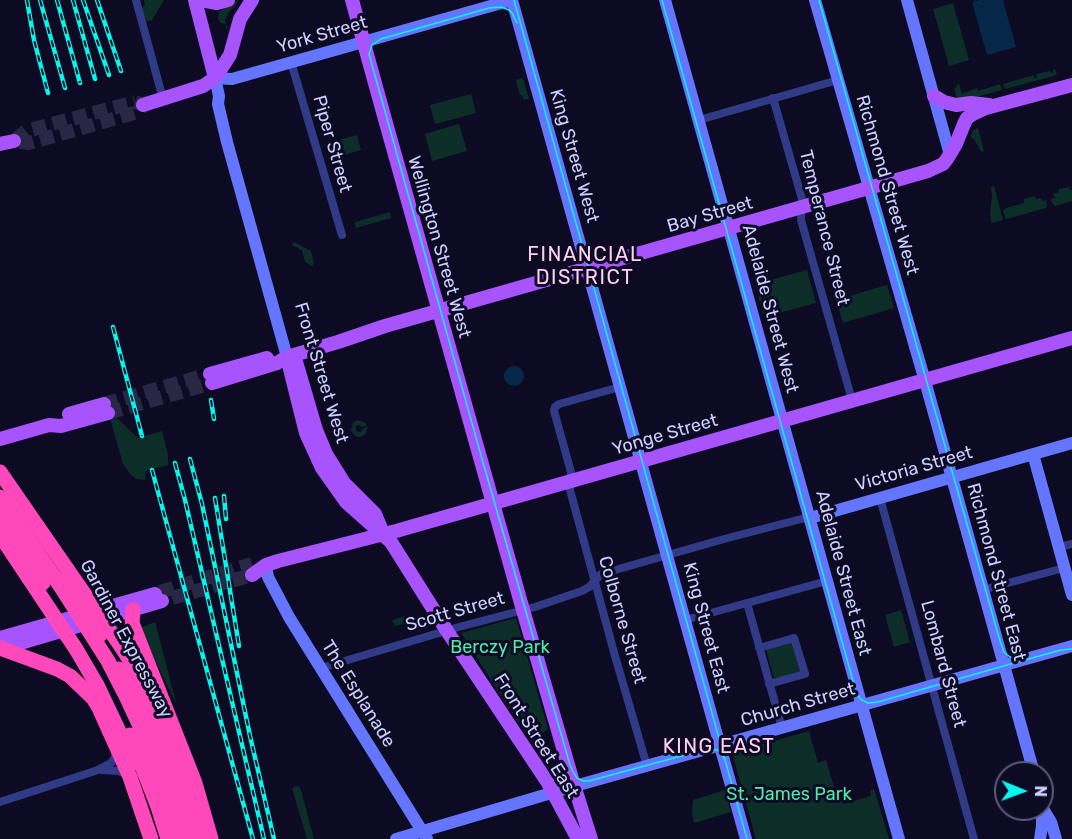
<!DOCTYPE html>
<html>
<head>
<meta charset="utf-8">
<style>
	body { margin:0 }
	#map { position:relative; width:1072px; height:839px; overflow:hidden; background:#0c0b23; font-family:Rubik,sans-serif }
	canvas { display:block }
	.north { position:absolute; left:994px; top:761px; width:60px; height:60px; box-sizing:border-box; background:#0c0b23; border:2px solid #59597b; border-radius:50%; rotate:91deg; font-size:16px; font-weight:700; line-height:24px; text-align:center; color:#cdcfff }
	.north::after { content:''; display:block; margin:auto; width:21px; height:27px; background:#00f8ed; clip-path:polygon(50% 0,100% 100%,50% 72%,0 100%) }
</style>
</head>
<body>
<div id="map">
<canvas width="1072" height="839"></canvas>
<div class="north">N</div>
</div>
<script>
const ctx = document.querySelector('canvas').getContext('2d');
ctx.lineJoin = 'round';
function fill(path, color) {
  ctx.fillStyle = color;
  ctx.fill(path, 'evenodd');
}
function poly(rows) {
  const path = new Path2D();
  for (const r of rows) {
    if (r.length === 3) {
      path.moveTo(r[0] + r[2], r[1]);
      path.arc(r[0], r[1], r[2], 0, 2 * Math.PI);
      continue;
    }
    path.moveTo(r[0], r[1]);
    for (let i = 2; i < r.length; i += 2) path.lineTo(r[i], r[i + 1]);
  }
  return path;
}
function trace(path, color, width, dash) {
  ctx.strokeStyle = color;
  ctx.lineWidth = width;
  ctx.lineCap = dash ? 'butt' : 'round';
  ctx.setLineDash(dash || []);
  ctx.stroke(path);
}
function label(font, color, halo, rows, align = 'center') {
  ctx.font = font + ' Rubik,sans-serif';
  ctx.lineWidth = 6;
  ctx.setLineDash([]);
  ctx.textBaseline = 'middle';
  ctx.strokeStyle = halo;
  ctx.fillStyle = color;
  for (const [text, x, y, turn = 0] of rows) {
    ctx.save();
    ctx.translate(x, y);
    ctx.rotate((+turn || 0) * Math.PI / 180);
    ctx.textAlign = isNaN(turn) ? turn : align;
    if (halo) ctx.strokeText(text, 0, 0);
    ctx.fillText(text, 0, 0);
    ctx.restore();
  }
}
const green = poly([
	[144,0,164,0,152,20,147,21,143,16,142,8,145,5],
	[239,0,235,6,228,13,225,21,228,28,226,29,226,24,221,23,218,19,219,12,231,3],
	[953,3,969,60,949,66,933,9],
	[1055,69,1057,75,1005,89,1003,84,1034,75,1034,78,1037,77,1036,74,1050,71,1051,73,1053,73,1053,70],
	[523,78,529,99,524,100,522,95,520,95,516,80],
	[959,84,962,94,977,88,978,91,1000,84,1002,90,958,102,954,88,957,87,956,85],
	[471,94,476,113,435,124,430,105],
	[459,124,467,151,432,161,425,134],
	[978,128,984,151,981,152,976,142,971,137,972,131],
	[357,135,361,150,330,159,328,151,326,152,324,144],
	[994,186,1003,220,992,223,991,222,990,214,992,196,991,187],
	[1069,187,1070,190,1072,190,1072,201,1055,206,1052,203,1051,199,1055,198,1053,194,1059,192,1059,189],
	[1035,196,1036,199,1041,198,1042,201,1046,200,1047,205,1046,208,1006,219,1003,211,1006,208,1024,203,1024,199],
	[390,212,391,218,356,228,355,222],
	[294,242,311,251,314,263,312,266,305,262,302,250,292,245],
	[807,270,816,303,764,317,755,284],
	[887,285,894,308,843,323,836,300],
	[117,418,138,438,162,431,168,454,168,465,146,471,145,480,137,479,131,475,123,464,111,422,110,420],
	[357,420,364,422,367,426,362,427,359,425,356,426,356,431,359,432,361,432,363,428,368,427,365,435,360,437,355,436,351,430,353,423],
	[901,610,910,642,894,647,885,615],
	[411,614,416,620,395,626,392,620],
	[516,618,548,729,530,741,461,633],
	[155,622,177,706,140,628],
	[791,641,800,672,774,679,766,649],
	[809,731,818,763,826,760,838,800,842,799,844,804,871,796,870,791,874,789,889,839,756,839,732,753],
	[296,786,300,787,314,839,307,839,292,788],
	[725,790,731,812,694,823,692,814,693,800]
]);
const water = poly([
	[980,0,1003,0,1016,47,987,55,972,2],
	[514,376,10]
]);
const primaryTunnel = poly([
	[135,102,143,105,138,112,29,143,14,141,26,131,135,102],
	[104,404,210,374],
	[108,413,212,383],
	[160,592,252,564],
	[172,598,252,575]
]);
const street = poly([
	[136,0,163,99],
	[291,62,342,235],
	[773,98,802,199,801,220,852,400],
	[699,120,838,80],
	[620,387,559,404,555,407,554,411,571,472,570,490,615,656,647,766],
	[880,498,974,839],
	[1059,547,1072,544],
	[982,590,1064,568],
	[747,603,782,728],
	[685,620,827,581],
	[759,648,794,638,805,674,769,684],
	[321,668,459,627,535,607,582,591,589,587,601,574,724,539,801,519,810,518],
	[101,770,119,771,129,776],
	[0,802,95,771,111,763,115,757,116,751]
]);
const secondary = poly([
	[512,0,746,839],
	[665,0,899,839],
	[815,0,927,388,1034,773],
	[907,0,950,155],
	[287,357,227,142,218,104,219,96,215,78,232,79,512,0],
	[1033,454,1072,595],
	[810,518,1072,443],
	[266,565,268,577,289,617,427,839],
	[1042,807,1051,822,1056,839],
	[396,839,575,786,1072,646],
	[1040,839,1042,826,1042,807]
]);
const primary = poly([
	[195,0,215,78],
	[352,0,386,123,521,603,573,782,591,839],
	[206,1,217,3,228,0],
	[934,96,944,102,956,105,971,103,989,105],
	[143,105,203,86,215,78,230,55,240,19,252,0],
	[0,144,14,141],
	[294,355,316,430,326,454,344,483,375,514,383,533],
	[287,357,306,433,322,468,346,502,391,542,447,631,548,783,578,839],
	[210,374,267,358],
	[212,383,277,363,287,357,338,342,385,326,928,171,943,164,947,159,956,144,964,124,967,118,973,114,986,108,1072,85],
	[69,414,104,404],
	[0,439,49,425,61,426,108,413],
	[252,575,266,565,278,561,396,531,1072,338],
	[0,638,155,594],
	[0,649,162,601]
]);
const highway = poly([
	[0,472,67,569],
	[0,517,43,583],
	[65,579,100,635],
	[133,610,132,623,195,783,211,839],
	[0,648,57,669,70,676,93,698,99,708,130,777,151,839],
	[119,669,143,711],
	[130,735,158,807,168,839]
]);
const tram = poly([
	[514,0,747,839],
	[662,0,857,695,862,700,868,703,878,702,1014,663,1061,650,1072,649],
	[819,0,1000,641,1004,652,1010,657,1023,657],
	[517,23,512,13,509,10,501,7,489,8,381,39,372,45,369,54,482,459,570,765,573,772,577,778,583,781,589,781,707,749,718,750,725,759]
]);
const rail = poly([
	[27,0,34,40,48,93],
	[40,0,65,88],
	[57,0,80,83],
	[73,0,95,79],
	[83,0,109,75],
	[97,0,121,71],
	[113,327,142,436],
	[211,400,214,419],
	[190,459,202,504,250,736,274,839],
	[175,463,185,500,264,839],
	[152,470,253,839],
	[224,496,226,519],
	[215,498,239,646]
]);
const highwayBridge = poly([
	[0,497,61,587,108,661,127,698,145,737,167,809,175,839],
	[0,535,76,649,97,685,134,763],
	[67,569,118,642,139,674,156,708,174,749,188,794,200,839],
	[139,700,156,736,187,839]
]);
const streetNames = [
	["York Street",322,35,-16],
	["Piper Street",332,144,74],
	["King Street West",574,156,74],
	["Richmond Street West",887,185,74],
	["Bay Street",710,215,-16],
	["Temperance Street",824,228,76],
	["Wellington Street West",439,247,74],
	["Adelaide Street West",770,309,75],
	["Front Street West",321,373,73],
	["Yonge Street",665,435,-16],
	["Victoria Street",914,469,-16],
	["Richmond Street East",996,572,75],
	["Adelaide Street East",843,573,75],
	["Scott Street",455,612,-16],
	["Colborne Street",622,620,74],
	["King Street East",706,628,75],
	["Gardiner Expressway",126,639,62],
	["Lombard Street",943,664,75],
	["The Esplanade",358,694,58],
	["Church Street",798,705,-16],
	["Front Street East",536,736,58]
];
const parkNames = [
	["Berczy Park",500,648],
	["St. James Park",789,795]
];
const neighbourhoodNames = [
	["FINANCIAL",585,255],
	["DISTRICT",585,278],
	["KING EAST",719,747]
];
fill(green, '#0d2e28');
fill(water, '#062747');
trace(primaryTunnel, '#292844', 14, [14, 7]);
trace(street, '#313a87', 8);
trace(secondary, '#6476ff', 12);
trace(primary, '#a754ff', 14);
trace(highway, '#ff48ba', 15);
trace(tram, '#00f8ed', 1.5);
trace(rail, '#00f8ed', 4.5);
trace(rail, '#0c0b23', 2, [7]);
trace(highwayBridge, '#ff48ba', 15);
label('18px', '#cdcfff', '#0c0b23', streetNames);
label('18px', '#4cecad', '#0c0b23', parkNames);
ctx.letterSpacing = '1.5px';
label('20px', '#ffcff4', '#0c0b23', neighbourhoodNames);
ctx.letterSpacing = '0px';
</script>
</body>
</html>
